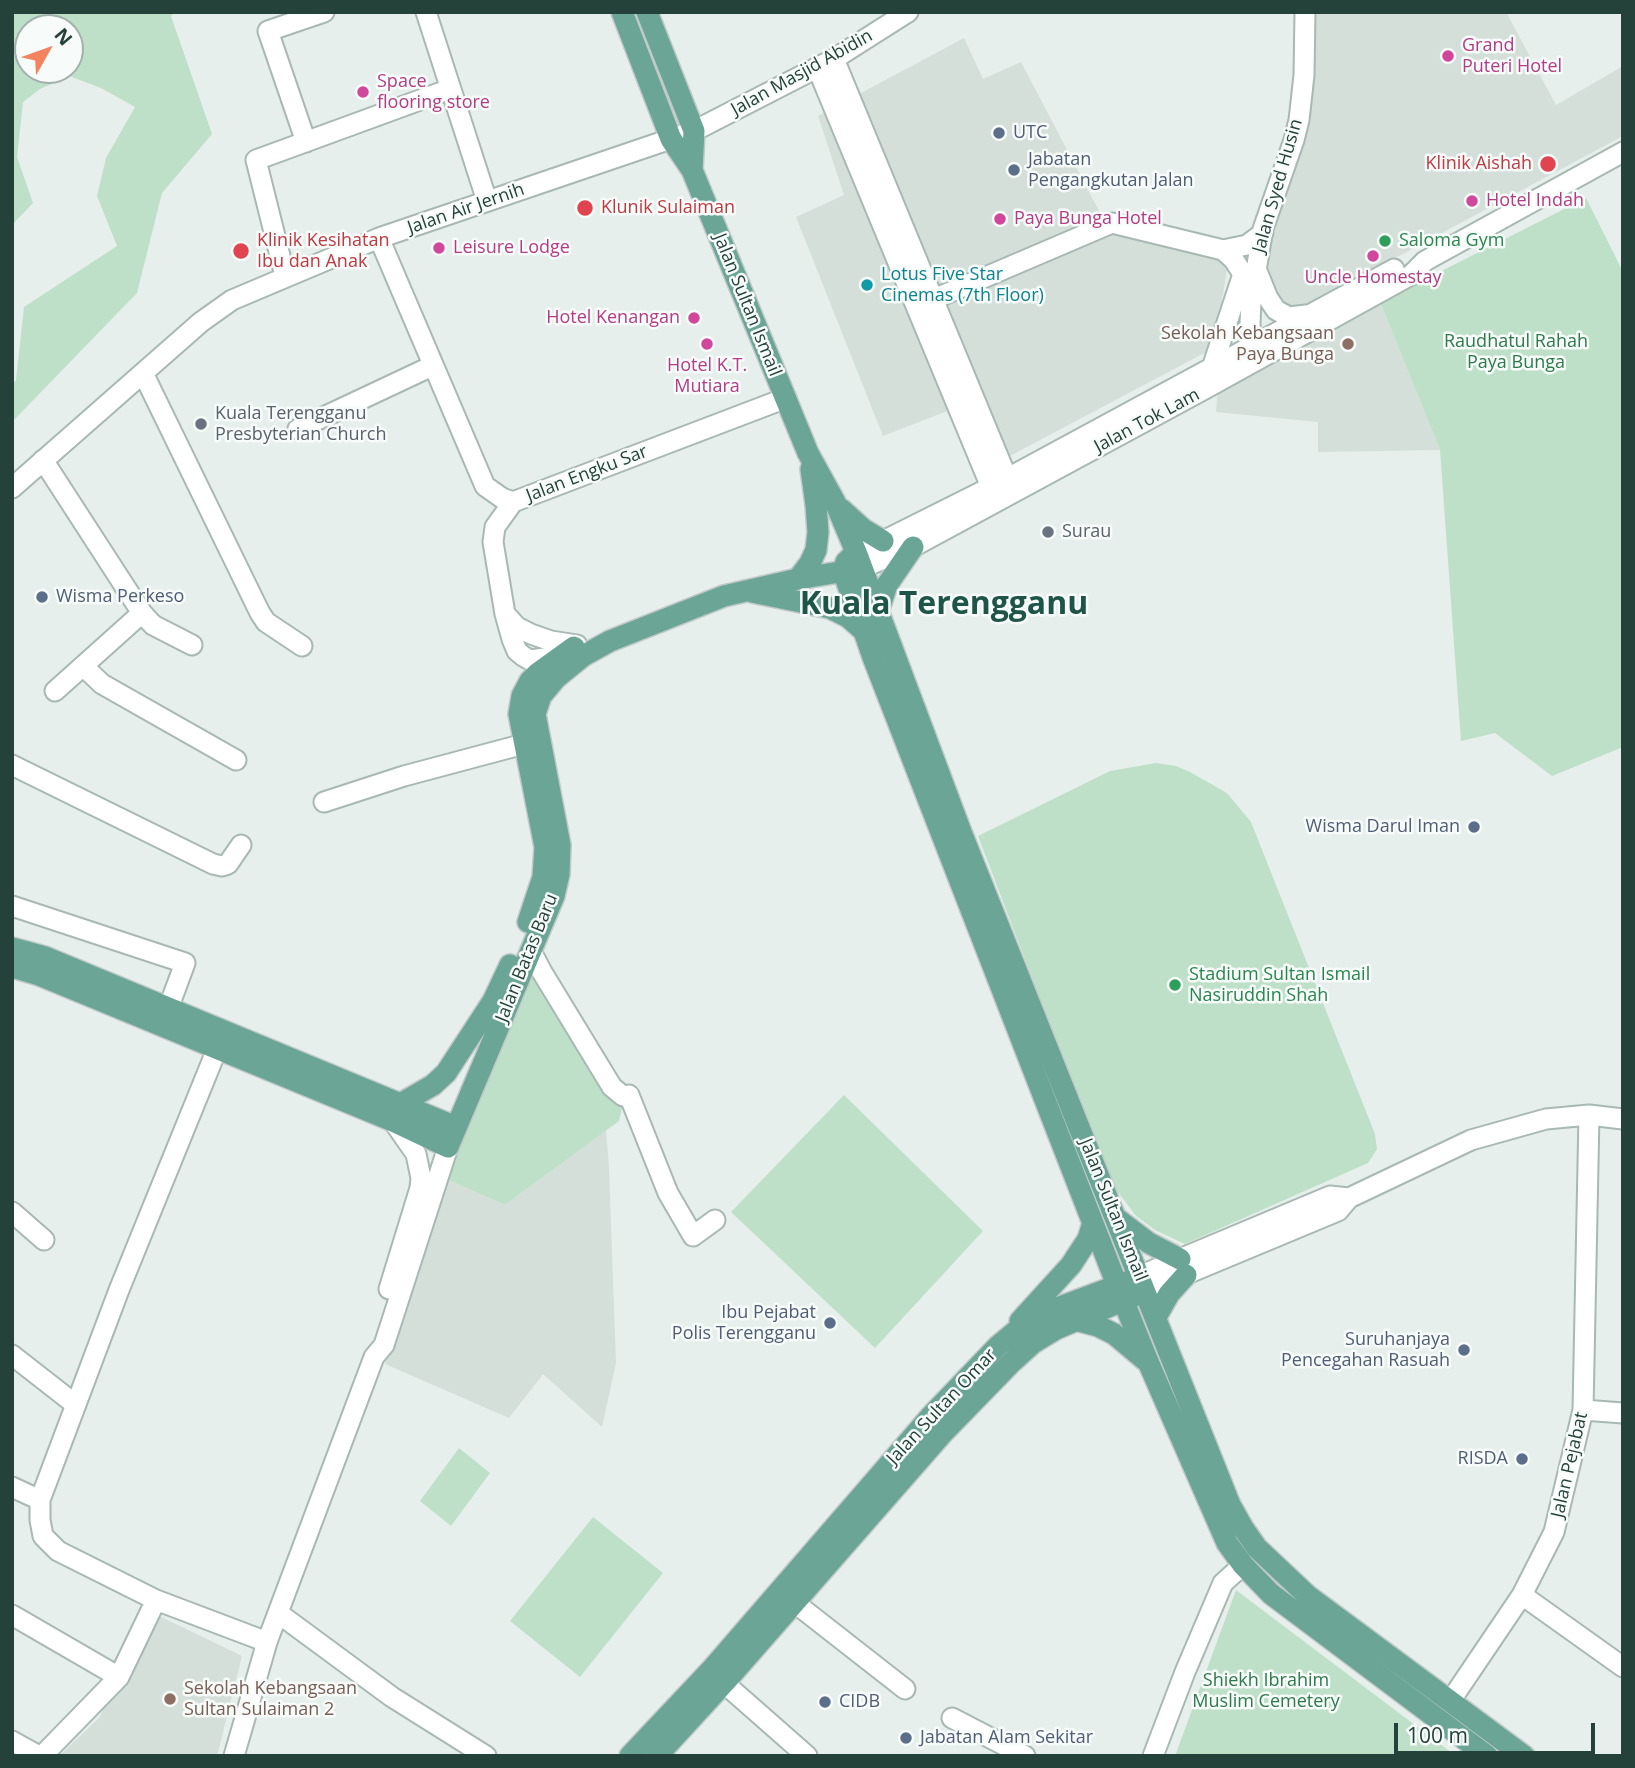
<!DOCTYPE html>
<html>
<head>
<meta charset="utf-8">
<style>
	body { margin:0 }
	#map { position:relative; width:1635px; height:1768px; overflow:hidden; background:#e6efeb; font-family:"Open Sans",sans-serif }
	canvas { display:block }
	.frame { position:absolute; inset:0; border:14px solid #24423a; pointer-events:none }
	.north { position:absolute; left:14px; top:14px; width:70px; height:70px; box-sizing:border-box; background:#f7fbf9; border:2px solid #a3b1ad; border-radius:50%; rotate:50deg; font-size:19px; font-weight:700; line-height:28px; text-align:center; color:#24423a }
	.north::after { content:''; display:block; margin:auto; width:24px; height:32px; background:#f4845f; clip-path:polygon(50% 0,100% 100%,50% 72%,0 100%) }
	.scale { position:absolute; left:1394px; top:1723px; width:201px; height:32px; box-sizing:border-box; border:4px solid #24423a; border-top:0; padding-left:9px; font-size:21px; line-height:24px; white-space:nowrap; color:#24423a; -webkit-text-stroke:5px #f7fbf9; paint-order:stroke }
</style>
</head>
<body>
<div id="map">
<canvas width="1635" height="1768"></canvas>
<div class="frame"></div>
<div class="north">N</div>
<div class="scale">100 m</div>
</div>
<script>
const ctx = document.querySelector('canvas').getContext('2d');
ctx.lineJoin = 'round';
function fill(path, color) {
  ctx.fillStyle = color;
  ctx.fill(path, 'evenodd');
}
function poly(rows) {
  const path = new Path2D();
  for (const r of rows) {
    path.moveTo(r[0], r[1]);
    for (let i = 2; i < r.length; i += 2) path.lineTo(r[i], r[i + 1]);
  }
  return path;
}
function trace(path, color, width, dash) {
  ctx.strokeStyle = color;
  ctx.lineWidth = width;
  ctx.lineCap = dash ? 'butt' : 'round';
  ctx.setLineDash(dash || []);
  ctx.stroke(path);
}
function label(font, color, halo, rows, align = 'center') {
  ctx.font = font + ' "Open Sans",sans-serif';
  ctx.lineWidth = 5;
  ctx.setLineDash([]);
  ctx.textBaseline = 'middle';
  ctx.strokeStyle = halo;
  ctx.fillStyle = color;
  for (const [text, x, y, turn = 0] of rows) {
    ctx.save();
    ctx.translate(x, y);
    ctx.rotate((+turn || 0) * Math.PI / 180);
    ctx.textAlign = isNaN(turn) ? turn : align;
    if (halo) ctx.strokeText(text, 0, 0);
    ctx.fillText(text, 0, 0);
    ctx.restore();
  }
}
const built = poly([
	[1311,12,1506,12,1556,105,1623,66,1623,136,1289,315,1273,292,1263,249,1303,112],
	[964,38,983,79,1021,62,1108,228,1229,258,1214,348,1006,458,981,398,883,436,796,217,844,195,818,116],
	[1380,302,1440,450,1318,452,1318,422,1216,412,1218,387],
	[606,1130,609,1167,616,1363,602,1427,543,1374,509,1418,385,1364,444,1178,505,1205],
	[151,1612,242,1656,217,1756,59,1756,99,1718]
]);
const green = poly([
	[12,12,176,12,171,16,212,134,162,193,137,293,12,422,12,385,16,380,24,307,117,246,97,196,106,158,135,107,101,88,69,76,40,89,23,102,17,157,33,203,12,225],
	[70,28,70,70,28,70,28,28],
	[1586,198,1623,272,1623,747,1552,776,1495,733,1461,741,1440,450,1380,302],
	[1156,763,1176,766,1190,772,1227,793,1251,822,1375,1134,1377,1149,1368,1163,1185,1244,1155,1230,1136,1216,1109,1180,978,836,1110,771],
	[527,973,538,979,623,1104,619,1121,505,1205,444,1178],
	[844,1095,983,1231,875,1348,731,1212],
	[459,1448,490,1473,451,1526,420,1501],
	[593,1517,663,1573,580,1677,510,1621],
	[1236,1590,1456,1756,1175,1756]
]);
const minor = poly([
	[426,12,487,201],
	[834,59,1007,478],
	[817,67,991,487],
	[306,142,268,31,324,12],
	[379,238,485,486,502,498,513,502,786,398],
	[1257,271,1268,298,1276,310,1289,317,1306,315],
	[285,276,256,160,450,89],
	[934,299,1112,223,1223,250,1247,245,1263,233],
	[1257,355,1252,346,1250,324,1251,300,1263,229,1294,140,1299,120,1304,75,1305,12],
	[1212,368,1243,274,1234,260,1223,250],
	[143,373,260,613,266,622,302,646],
	[298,429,432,366],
	[43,460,142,613,153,625,192,645],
	[12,488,201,322,232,300,379,238,694,131,834,59,908,12],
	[513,502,495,527,493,542,505,614,512,639,517,651,523,656,530,660,560,656],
	[856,552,883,541,991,487,1394,269],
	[862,568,913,547,1205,389,1411,275,1425,261,1623,152],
	[506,615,517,627,531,634,551,641,577,645],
	[83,666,102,684,236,760],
	[55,691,142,613],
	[12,765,213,864,222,866,228,864,241,845],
	[324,802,404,776,524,744],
	[12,906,185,963,168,1009],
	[531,951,542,972,612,1087,623,1096,629,1095,668,1193,693,1236,715,1220],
	[12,1212,44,1240],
	[1139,1276,1330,1196,1349,1198],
	[389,1289,420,1188,421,1178,416,1154,393,1121],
	[1146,1291,1338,1211,1349,1198,1471,1140,1546,1119,1589,1115,1623,1119],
	[12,1355,76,1405],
	[1583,1410,1623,1413],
	[12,1487,40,1500,119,1290,217,1049],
	[40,1500,40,1520,43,1536,58,1551,156,1600,267,1642],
	[1522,1595,1623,1667],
	[795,1603,905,1689],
	[278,1613,392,1697,486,1756],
	[12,1615,119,1677],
	[724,1683,807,1756],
	[1451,1700,1522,1595,1554,1532,1583,1410,1589,1115],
	[952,1718,1025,1756],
	[12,1741,39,1756],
	[42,1756,119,1677,156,1600],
	[234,1756,267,1642,374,1357,384,1345,448,1147],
	[1153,1756,1185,1672,1223,1583,1243,1565]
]);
const major = poly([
	[622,12,671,139,692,170],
	[647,12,694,131,692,170,808,453,835,502,856,552,961,832,1230,1505,1243,1528,1257,1548,1308,1596,1524,1756],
	[841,509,863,529,883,541],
	[856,552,846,562,843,571,874,660,1117,1285,1149,1364,1227,1543,1243,1565,1271,1594,1487,1756],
	[798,579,810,563,816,550,818,532,816,505,811,469],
	[752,592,830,608,848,617,864,631],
	[878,612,887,585,913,547],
	[528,922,543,877,545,847,519,714,522,696,530,681,538,673,574,647],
	[12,948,45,957,456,1127],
	[12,967,39,975,393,1121,448,1147,554,896,559,874,560,845,535,714,541,696,556,678,583,656,610,641,724,596,798,579,857,569],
	[402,1103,433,1085,446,1073,493,1001,510,965],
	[1116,1218,1149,1243,1180,1259],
	[1156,1317,1169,1294,1186,1275],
	[1020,1321,1071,1265,1088,1239,1093,1223],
	[1079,1321,1098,1326,1114,1334,1145,1360],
	[630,1756,711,1670,930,1417,998,1346,1022,1326,1049,1311,1129,1281],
	[657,1756,724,1683,941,1435,1012,1362,1033,1343,1056,1329,1134,1296]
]);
const markers = [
	[1448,56,7,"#d1479c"],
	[363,92,7,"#d1479c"],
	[999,133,7,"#5c6f8a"],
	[1548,164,9,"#e0444e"],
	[1014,170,7,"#5c6f8a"],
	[1472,201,7,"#d1479c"],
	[585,208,9,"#e0444e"],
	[1000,219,7,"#d1479c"],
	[1385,241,7,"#2e9e5b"],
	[439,248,7,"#d1479c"],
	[241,251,9,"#e0444e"],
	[1373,256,7,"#d1479c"],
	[867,285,7,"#0f9aa8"],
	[694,318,7,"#d1479c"],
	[707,344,7,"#d1479c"],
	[1348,344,7,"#8d6e63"],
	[201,424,7,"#6b7280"],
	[1048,532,7,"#6b7280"],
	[42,597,7,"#5c6f8a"],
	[1474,827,7,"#5c6f8a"],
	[1175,985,7,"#2e9e5b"],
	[830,1323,7,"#5c6f8a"],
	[1464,1350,7,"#5c6f8a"],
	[1522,1459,7,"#5c6f8a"],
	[170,1699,7,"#8d6e63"],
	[825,1702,7,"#5c6f8a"],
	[906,1738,7,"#5c6f8a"]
];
const hotelNames = [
	["Grand",1462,46],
	["Puteri Hotel",1462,67],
	["Space",377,82],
	["flooring store",377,103],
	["Hotel Indah",1486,201],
	["Paya Bunga Hotel",1014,219],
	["Leisure Lodge",453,248],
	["Uncle Homestay",1373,278,"center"],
	["Hotel Kenangan",680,318,"right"],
	["Hotel K.T.",707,366,"center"],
	["Mutiara",707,387,"center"]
];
const streetNames = [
	["Jalan Masjid Abidin",802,73,-29],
	["Jalan Syed Husin",1278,186,-74],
	["Jalan Air Jernih",466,209,-19],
	["Jalan Sultan Ismail",747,305,68],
	["Jalan Tok Lam",1147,421,-28],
	["Jalan Engku Sar",587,474,-21],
	["Jalan Batas Baru",527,958,-68],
	["Jalan Sultan Ismail",1113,1210,68],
	["Jalan Sultan Omar",942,1407,-47],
	["Jalan Pejabat",1570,1465,-77]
];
const serviceNames = [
	["UTC",1013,133],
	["Jabatan",1028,160],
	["Pengangkutan Jalan",1028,181],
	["Wisma Perkeso",56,597],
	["Wisma Darul Iman",1460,827,"right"],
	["Ibu Pejabat",816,1313,"right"],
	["Polis Terengganu",816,1334,"right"],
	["Suruhanjaya",1450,1340,"right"],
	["Pencegahan Rasuah",1450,1361,"right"],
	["RISDA",1508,1459,"right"],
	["CIDB",839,1702],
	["Jabatan Alam Sekitar",920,1738]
];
const healthNames = [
	["Klinik Aishah",1532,164,"right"],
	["Klunik Sulaiman",601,208],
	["Klinik Kesihatan",257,241],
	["Ibu dan Anak",257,262]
];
const leisureNames = [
	["Saloma Gym",1399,241],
	["Stadium Sultan Ismail",1189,975],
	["Nasiruddin Shah",1189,996]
];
const cultureNames = [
	["Lotus Five Star",881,275],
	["Cinemas (7th Floor)",881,296]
];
const educationNames = [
	["Sekolah Kebangsaan",1334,334],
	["Paya Bunga",1334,355],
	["Sekolah Kebangsaan",184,1689,"left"],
	["Sultan Sulaiman 2",184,1710,"left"]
];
const parkNames = [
	["Raudhatul Rahah",1516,342],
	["Paya Bunga",1516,363],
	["Shiekh Ibrahim",1266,1681],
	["Muslim Cemetery",1266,1702]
];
const worshipNames = [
	["Kuala Terengganu",215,414],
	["Presbyterian Church",215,435],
	["Surau",1062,532]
];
const townNames = [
	["Kuala Terengganu",944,605]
];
fill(built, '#d4dfda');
fill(green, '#bfe0c8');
trace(minor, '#a8b8b2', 23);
trace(major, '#c2cac8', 24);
trace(minor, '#fff', 19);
trace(major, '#6aa596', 21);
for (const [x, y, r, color] of markers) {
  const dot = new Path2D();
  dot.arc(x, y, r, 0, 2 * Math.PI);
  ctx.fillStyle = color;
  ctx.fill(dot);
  trace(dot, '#f7fbf9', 2.5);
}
label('18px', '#b23c85', '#f7fbf9', hotelNames, 'left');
label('18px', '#24423a', '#f7fbf9', streetNames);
label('18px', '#4e5e75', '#f7fbf9', serviceNames, 'left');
label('18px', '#be3a42', '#f7fbf9', healthNames, 'left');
label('18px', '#27864d', '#f7fbf9', leisureNames, 'left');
label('18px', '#0d838f', '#f7fbf9', cultureNames, 'left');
label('18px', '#785e54', '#f7fbf9', educationNames, 'right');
label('18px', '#2d7a4b', '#f7fbf9', parkNames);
label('18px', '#5b616d', '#f7fbf9', worshipNames, 'left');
label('bold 32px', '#1f5548', '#f7fbf9', townNames);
</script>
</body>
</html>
